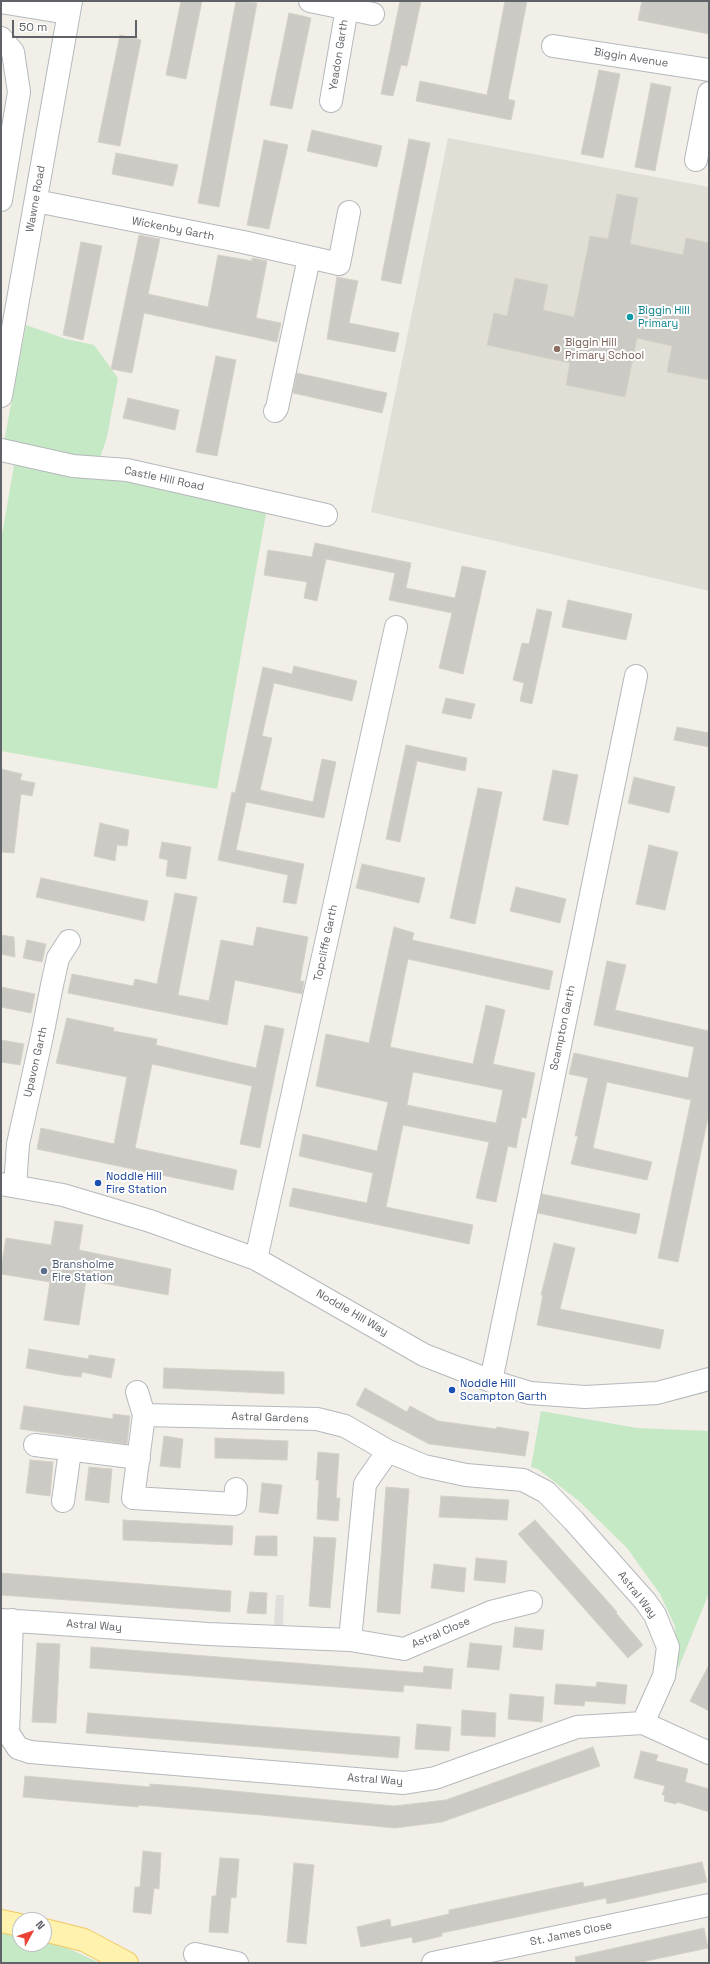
<!DOCTYPE html>
<html>
<head>
<meta charset="utf-8">
<style>
	body { margin:0 }
	#map { position:relative; width:710px; height:1964px; overflow:hidden; background:#f1efe8; font-family:"Space Grotesk",sans-serif }
	canvas { display:block }
	.frame { position:absolute; inset:0; border:2px solid #5f6368; pointer-events:none }
	.north { position:absolute; left:12px; top:1912px; width:40px; height:40px; box-sizing:border-box; background:#fff; border:1px solid #bfc1c3; border-radius:50%; rotate:50deg; font-size:11px; font-weight:700; line-height:16px; text-align:center; color:#5f6368 }
	.north::after { content:''; display:block; margin:auto; width:14px; height:18px; background:#ea4335; clip-path:polygon(50% 0,100% 100%,50% 72%,0 100%) }
	.scale { position:absolute; left:12px; top:20px; width:125px; height:18px; box-sizing:border-box; border:2px solid #5f6368; border-top:0; padding-left:5px; font-size:12px; line-height:14px; white-space:nowrap; color:#5f6368; -webkit-text-stroke:3px #fff; paint-order:stroke }
</style>
</head>
<body>
<div id="map">
<canvas width="710" height="1964"></canvas>
<div class="frame"></div>
<div class="north">N</div>
<div class="scale">50 m</div>
</div>
<script>
const ctx = document.querySelector('canvas').getContext('2d');
ctx.lineJoin = 'round';
function fill(path, color) {
  ctx.fillStyle = color;
  ctx.fill(path, 'evenodd');
}
function poly(rows) {
  const path = new Path2D();
  for (const r of rows) {
    path.moveTo(r[0], r[1]);
    for (let i = 2; i < r.length; i += 2) path.lineTo(r[i], r[i + 1]);
  }
  return path;
}
function trace(path, color, width, dash) {
  ctx.strokeStyle = color;
  ctx.lineWidth = width;
  ctx.lineCap = dash ? 'butt' : 'round';
  ctx.setLineDash(dash || []);
  ctx.stroke(path);
}
function label(font, color, halo, rows, align = 'center') {
  ctx.font = font + ' "Space Grotesk",sans-serif';
  ctx.lineWidth = 4;
  ctx.setLineDash([]);
  ctx.textBaseline = 'middle';
  ctx.strokeStyle = halo;
  ctx.fillStyle = color;
  for (const [text, x, y, turn = 0] of rows) {
    ctx.save();
    ctx.translate(x, y);
    ctx.rotate((+turn || 0) * Math.PI / 180);
    ctx.textAlign = isNaN(turn) ? turn : align;
    if (halo) ctx.strokeText(text, 0, 0);
    ctx.fillText(text, 0, 0);
    ctx.restore();
  }
}
const industrial = poly([
	[276,1595,284,1595,283,1625,274,1625]
]);
const education = poly([
	[448,138,709,187,709,591,371,512]
]);
const green = poly([
	[26,325,66,339,94,345,118,378,107,437,100,458,73,458,4,442],
	[15,460,85,472,267,508,217,789,1,751,1,541],
	[541,1411,637,1428,709,1431,709,1593,678,1669,675,1626,660,1594,627,1548,579,1501,538,1469,531,1467],
	[1,1930,20,1935,20,1944,44,1944,44,1940,56,1943,100,1963,1,1963]
]);
const building = poly([
	[181,1,202,1,186,79,166,75,181,1],
	[236,1,257,3,219,207,198,203,236,1],
	[400,1,421,1,407,66,401,65,393,96,381,94,400,1],
	[505,1,527,1,508,99,515,101,511,120,416,101,420,81,487,95,505,1],
	[642,1,709,1,709,34,638,20,642,1],
	[289,13,311,18,292,109,270,105,289,13],
	[120,35,141,40,120,146,98,142,120,35],
	[599,70,620,74,603,158,581,154,599,70],
	[651,83,671,87,655,171,635,167,651,83],
	[312,130,382,146,377,167,307,151,312,130],
	[409,139,430,143,401,284,381,280,409,139],
	[264,140,288,145,269,229,247,225,264,140],
	[116,153,178,165,173,186,112,174,116,153],
	[617,194,638,198,630,244,683,255,686,238,709,243,709,380,667,372,672,346,637,338,625,397,566,385,570,363,487,345,494,313,507,316,515,278,548,285,543,310,574,317,590,236,608,239,617,194],
	[139,235,160,239,148,294,208,307,218,255,252,261,252,258,267,261,256,318,281,323,277,342,144,313,132,373,111,369,139,235],
	[81,242,102,246,83,340,63,335,81,242],
	[337,277,358,281,349,323,399,333,395,352,327,339,337,277],
	[216,356,236,360,217,456,196,452,216,356],
	[297,373,387,393,382,413,293,393,297,373],
	[128,398,179,410,175,430,123,418,128,398],
	[315,543,411,563,406,588,455,598,462,566,486,571,463,674,439,668,452,613,389,600,395,573,326,559,317,601,304,598,307,582,264,575,268,550,312,557,315,543],
	[568,600,632,614,626,640,562,627,568,600],
	[537,609,552,612,532,704,520,701,524,683,513,680,522,643,529,644,537,609],
	[294,666,357,681,352,701,274,683,262,736,272,738,260,790,313,802,322,759,336,762,324,818,246,802,236,850,304,864,296,904,283,902,288,875,218,860,232,792,235,793,263,667,292,674,294,666],
	[446,698,475,704,471,719,442,713,446,698],
	[677,727,709,733,709,747,674,740,677,727],
	[406,745,467,758,465,771,417,761,400,842,386,839,406,745],
	[1,769,22,774,20,780,35,783,32,796,21,794,14,853,1,852,1,769],
	[553,770,578,775,568,825,543,820,553,770],
	[634,777,675,787,669,813,628,803,634,777],
	[478,788,502,792,475,924,450,918,478,788],
	[100,823,129,830,127,846,117,845,115,861,94,856,100,823],
	[162,842,191,847,186,879,166,876,168,860,159,858,162,842],
	[649,845,678,852,665,910,636,904,649,845],
	[362,864,425,878,419,903,356,888,362,864],
	[41,878,148,901,144,921,36,897,41,878],
	[516,887,566,899,560,923,510,911,516,887],
	[175,893,197,897,178,995,209,1001,221,940,253,946,257,927,308,937,300,981,304,981,302,994,235,980,227,1025,68,993,72,974,133,986,135,979,157,984,175,893],
	[394,927,414,933,412,940,553,971,549,990,408,959,390,1047,473,1064,486,1005,505,1010,493,1064,535,1073,526,1118,522,1117,516,1148,508,1146,496,1202,476,1198,489,1142,403,1125,386,1207,473,1225,469,1244,289,1206,293,1188,367,1203,373,1173,299,1156,303,1134,377,1151,388,1102,316,1086,326,1034,369,1043,394,927],
	[413,1072,503,1090,496,1123,407,1105,413,1072],
	[1,935,14,937,15,957,1,954,1,935],
	[27,940,46,944,42,962,23,958,27,940],
	[607,961,626,965,615,1010,709,1031,709,1113,678,1262,658,1258,691,1100,607,1082,593,1148,652,1162,647,1180,571,1164,578,1136,575,1136,588,1078,569,1074,574,1053,688,1078,694,1047,594,1025,607,961],
	[1,987,35,994,31,1013,1,1007,1,987],
	[67,1018,114,1028,113,1031,157,1039,156,1045,256,1068,265,1025,284,1029,260,1148,240,1144,252,1086,152,1064,135,1148,237,1170,233,1190,37,1149,41,1128,114,1144,127,1077,56,1063,67,1018],
	[1,1040,24,1044,20,1065,1,1062,1,1040],
	[542,1194,640,1214,636,1234,538,1213,542,1194],
	[55,1221,83,1225,79,1250,171,1269,168,1295,86,1280,79,1325,44,1320,50,1282,1,1274,1,1268,6,1238,51,1245,55,1221],
	[554,1243,575,1248,560,1309,664,1330,660,1349,537,1325,543,1295,541,1295,554,1243],
	[29,1349,88,1359,89,1355,115,1359,111,1378,82,1372,81,1377,63,1375,26,1368,29,1349],
	[164,1368,284,1372,284,1394,163,1388,164,1368],
	[365,1388,407,1412,410,1406,438,1421,496,1429,497,1427,529,1432,525,1456,429,1444,356,1405,365,1388],
	[24,1406,113,1419,113,1414,130,1416,127,1444,20,1429,24,1406],
	[164,1436,183,1439,180,1468,160,1466,164,1436],
	[215,1438,288,1441,287,1460,215,1458,215,1438],
	[318,1452,339,1454,336,1498,340,1498,338,1521,317,1519,319,1480,316,1480,318,1452],
	[30,1460,53,1462,50,1496,26,1493,30,1460],
	[89,1467,112,1469,109,1503,85,1500,89,1467],
	[262,1483,282,1485,278,1514,259,1512,262,1483],
	[386,1487,409,1489,400,1614,377,1612,386,1487],
	[441,1496,509,1500,507,1520,439,1517,441,1496],
	[123,1520,233,1526,232,1545,123,1540,123,1520],
	[535,1520,617,1612,616,1613,643,1645,628,1658,518,1534,535,1520],
	[256,1536,277,1536,277,1556,254,1555,256,1536],
	[314,1537,336,1538,330,1608,309,1606,314,1537],
	[476,1558,507,1561,505,1583,474,1580,476,1558],
	[434,1564,466,1568,464,1592,431,1588,434,1564],
	[1,1573,231,1591,230,1612,1,1595,1,1573],
	[250,1592,267,1593,266,1614,247,1613,250,1592],
	[515,1627,544,1630,542,1650,513,1647,515,1627],
	[37,1643,60,1644,56,1723,32,1722,37,1643],
	[470,1643,502,1646,499,1670,467,1667,470,1643],
	[91,1647,423,1673,424,1666,453,1669,451,1689,404,1685,403,1692,90,1668,91,1647],
	[709,1665,709,1711,690,1701,709,1665],
	[597,1682,627,1685,625,1704,585,1701,584,1706,554,1704,556,1684,596,1687,597,1682],
	[510,1694,544,1697,542,1722,508,1719,510,1694],
	[462,1710,496,1713,495,1737,461,1735,462,1710],
	[88,1713,400,1737,398,1758,86,1733,88,1713],
	[417,1724,451,1727,449,1751,415,1749,417,1724],
	[593,1747,600,1766,442,1822,395,1828,261,1815,138,1805,138,1807,23,1797,25,1776,150,1787,150,1784,190,1787,394,1806,446,1800,593,1747],
	[641,1751,658,1755,656,1761,688,1769,685,1782,709,1789,709,1812,677,1802,676,1804,664,1801,665,1795,662,1795,665,1786,634,1778,641,1751],
	[143,1851,161,1853,159,1889,154,1888,151,1914,133,1912,135,1887,140,1887,143,1851],
	[220,1858,239,1859,236,1898,231,1897,228,1933,209,1932,212,1896,216,1896,220,1858],
	[702,1862,707,1882,607,1904,606,1898,442,1933,442,1936,413,1943,412,1937,361,1947,357,1927,390,1919,391,1927,449,1914,449,1910,583,1882,584,1887,702,1862],
	[294,1863,314,1865,306,1944,287,1942,294,1863],
	[704,1928,708,1948,637,1963,576,1963,575,1957,704,1928]
]);
const minor = poly([
	[310,1,373,14],
	[1,2,68,13],
	[1,38,13,52,19,92,1,200],
	[553,46,709,70],
	[331,101,347,8],
	[696,160,709,93],
	[36,201,243,242,339,264,349,212],
	[1,396,71,1],
	[275,411,277,408,309,258],
	[1,450,73,466,127,470,326,515],
	[1,1184,63,1195,150,1221,256,1259,424,1355,491,1381,530,1393,585,1397,657,1393,709,1379],
	[15,1186,18,1144,42,1036,52,985,58,958,69,941],
	[256,1259,396,627],
	[491,1381,636,676],
	[137,1392,144,1415,133,1498,235,1504,236,1489],
	[144,1415,317,1419,345,1426,388,1451],
	[35,1445,139,1458],
	[63,1501,70,1451],
	[1,1620,208,1634,350,1640,404,1649,491,1612,531,1602],
	[12,1620,8,1733,18,1748,30,1752,404,1783,435,1778,577,1727,643,1723,664,1676,668,1647,655,1615,645,1601,574,1521,546,1492,523,1480,466,1475,424,1466,388,1451,365,1484,350,1640],
	[643,1723,709,1753],
	[195,1954,237,1963],
	[433,1963,709,1905]
]);
const major = poly([
	[1,1921,20,1925],
	[44,1930,84,1940,127,1963]
]);
const markers = [
	[630,317,4,"#0f9aa8"],
	[557,349,4,"#8d6e63"],
	[98,1183,4,"#1a4fb4"],
	[44,1271,4,"#5c6f8a"],
	[452,1390,4,"#1a4fb4"]
];
const streetNames = [
	["Yeadon Garth",339,55,-81],
	["Biggin Avenue",631,58,9],
	["Wawne Road",36,199,-80],
	["Wickenby Garth",173,229,11],
	["Castle Hill Road",164,479,12],
	["Topcliffe Garth",326,943,-78],
	["Scampton Garth",563,1028,-78],
	["Upavon Garth",36,1062,-77],
	["Noddle Hill Way",352,1313,30],
	["Astral Gardens",270,1418,2],
	["Astral Way",637,1595,52],
	["Astral Way",94,1626,4],
	["Astral Close",441,1633,-23],
	["Astral Way",375,1780,4],
	["St. James Close",571,1934,-12]
];
const cultureNames = [
	["Biggin Hill",638,311],
	["Primary",638,324]
];
const educationNames = [
	["Biggin Hill",565,343],
	["Primary School",565,356]
];
const transitNames = [
	["Noddle Hill",106,1177],
	["Fire Station",106,1190],
	["Noddle Hill",460,1384],
	["Scampton Garth",460,1397]
];
const serviceNames = [
	["Bransholme",52,1265],
	["Fire Station",52,1278]
];
fill(industrial, '#e0deda');
fill(education, '#e1ded6');
fill(green, '#c5e8c5');
fill(building, '#cccac5');
trace(building, '#d6d1c6', 1);
trace(minor, '#b5b8bc', 24);
trace(major, '#f2c960', 24);
trace(minor, '#fff', 22);
trace(major, '#fff2af', 22);
for (const [x, y, r, color] of markers) {
  const dot = new Path2D();
  dot.arc(x, y, r, 0, 2 * Math.PI);
  ctx.fillStyle = color;
  ctx.fill(dot);
  trace(dot, '#fff', 1.5);
}
label('11px', '#5f6368', '#fff', streetNames);
label('11px', '#0d838f', '#fff', cultureNames, 'left');
label('11px', '#785e54', '#fff', educationNames, 'left');
label('11px', '#164399', '#fff', transitNames, 'left');
label('11px', '#4e5e75', '#fff', serviceNames, 'left');
</script>
</body>
</html>
